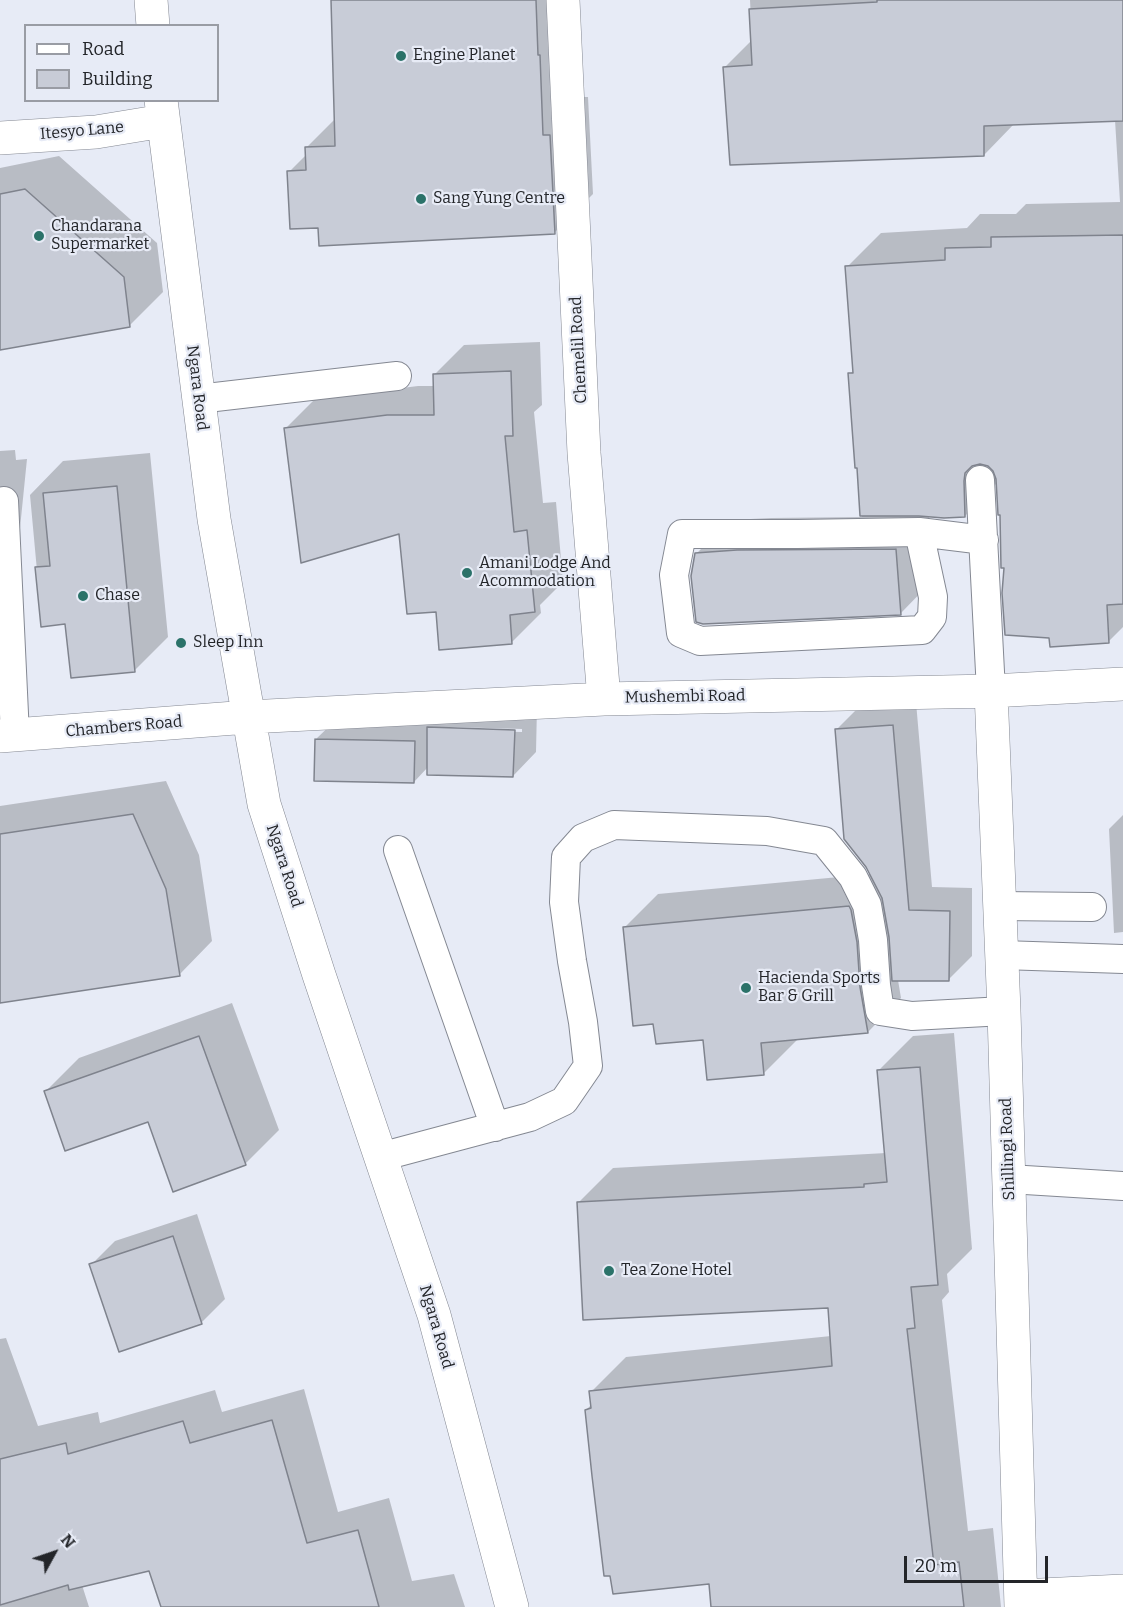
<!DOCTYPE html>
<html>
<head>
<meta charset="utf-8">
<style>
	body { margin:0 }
	#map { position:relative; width:1123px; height:1607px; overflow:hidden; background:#e7ebf6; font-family:Bitter,serif }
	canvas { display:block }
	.legend { position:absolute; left:24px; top:24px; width:195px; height:78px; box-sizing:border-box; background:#e7ebf6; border:2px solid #999ca4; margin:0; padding:8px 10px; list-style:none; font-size:18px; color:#232529 }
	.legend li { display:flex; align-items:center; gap:12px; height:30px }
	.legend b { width:30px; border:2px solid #999ca4 }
	.north { position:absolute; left:24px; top:1523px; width:60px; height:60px; -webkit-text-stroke:4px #e7ebf6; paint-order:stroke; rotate:50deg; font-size:16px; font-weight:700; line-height:24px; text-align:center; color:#232529 }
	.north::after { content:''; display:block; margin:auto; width:21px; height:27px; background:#232529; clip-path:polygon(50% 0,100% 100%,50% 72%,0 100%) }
	.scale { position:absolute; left:904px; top:1556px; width:144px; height:27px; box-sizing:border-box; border:3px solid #232529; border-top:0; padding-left:8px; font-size:18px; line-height:21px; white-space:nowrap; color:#232529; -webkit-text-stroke:4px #e7ebf6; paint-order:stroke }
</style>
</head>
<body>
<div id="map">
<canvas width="1123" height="1607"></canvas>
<ul class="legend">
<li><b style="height:8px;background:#fff"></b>Road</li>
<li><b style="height:16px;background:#c8ccd7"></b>Building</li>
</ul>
<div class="north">N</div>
<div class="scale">20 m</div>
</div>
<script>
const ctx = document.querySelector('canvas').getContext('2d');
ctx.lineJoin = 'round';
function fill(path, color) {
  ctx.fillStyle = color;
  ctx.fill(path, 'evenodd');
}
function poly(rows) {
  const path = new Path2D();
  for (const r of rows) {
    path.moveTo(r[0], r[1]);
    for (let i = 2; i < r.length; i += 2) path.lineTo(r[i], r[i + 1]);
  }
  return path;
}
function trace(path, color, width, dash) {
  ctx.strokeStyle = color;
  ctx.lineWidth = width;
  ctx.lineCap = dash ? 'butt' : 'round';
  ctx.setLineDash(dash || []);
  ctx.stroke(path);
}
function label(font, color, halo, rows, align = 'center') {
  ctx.font = font + ' Bitter,serif';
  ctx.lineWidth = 4.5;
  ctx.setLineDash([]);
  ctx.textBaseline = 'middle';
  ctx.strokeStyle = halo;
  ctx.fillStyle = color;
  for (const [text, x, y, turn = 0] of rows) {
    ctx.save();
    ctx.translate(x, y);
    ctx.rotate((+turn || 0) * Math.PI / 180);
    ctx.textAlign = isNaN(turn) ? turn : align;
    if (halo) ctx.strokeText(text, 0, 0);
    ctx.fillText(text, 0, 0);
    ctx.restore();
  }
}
const shadow = poly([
	[332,0,575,0,581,97,588,97,593,194,554,233,320,226,289,172,307,154,306,148,336,118],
	[750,0,1123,0,1123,627,1109,641,1050,636,1005,566,998,482,965,516,929,515,934,579,901,613,696,554,730,520,771,518,862,517,850,374,854,370,847,267,881,233,967,228,980,214,1016,214,1026,204,1120,202,1115,120,1015,123,984,155,725,67,752,40],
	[59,156,157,243,163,292,130,325,0,349,0,168],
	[540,342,542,405,534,412,543,503,556,502,563,582,540,605,541,613,512,642,437,610,400,532,285,429,315,399,418,386,435,386,434,375,464,345],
	[15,450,16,460,27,459,12,607,0,619,0,451],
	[150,453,168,637,135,670,67,622,42,625,30,495,63,461],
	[916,702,932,887,972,888,972,956,948,980,898,980,901,998,868,1032,796,1038,797,1040,763,1074,704,1038,655,1022,624,928,658,894,871,874,836,730,860,706],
	[537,707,536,752,513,776,428,767,414,782,316,739,340,716],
	[450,727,522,729,522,732,450,730],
	[166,781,199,855,212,941,179,975,0,1002,0,806],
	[1123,815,1123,932,1114,933,1109,829],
	[232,1003,279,1130,245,1164,148,1120,45,1092,79,1058],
	[954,1033,972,1249,947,1274,949,1292,942,1300,968,1531,993,1528,1001,1607,713,1607,710,1582,586,1410,592,1404,591,1392,626,1357,831,1336,829,1307,579,1202,613,1168,886,1153,879,1070,913,1036],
	[197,1214,225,1299,201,1323,91,1265,115,1241],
	[6,1338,38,1426,98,1412,100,1423,215,1390,222,1412,304,1389,338,1512,389,1498,412,1581,454,1574,465,1607,162,1607,150,1570,82,1585,89,1607,0,1607,0,1339]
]);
const building = poly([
	[331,0,536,0,538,55,540,55,543,135,550,135,555,234,319,246,318,228,290,229,287,171,306,170,305,147,335,146,331,0],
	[877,0,1123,0,1123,121,984,126,984,156,730,165,723,67,752,65,749,9,877,2,877,0],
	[25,189,124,277,130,327,0,350,0,194,25,189],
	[1123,235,1123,604,1107,605,1109,643,1050,647,1049,638,1005,635,1002,593,1004,568,1001,568,1000,515,998,515,996,479,993,471,988,466,980,464,972,466,965,473,964,481,965,517,944,518,919,516,860,516,857,468,855,468,848,373,853,373,845,266,945,260,945,248,991,247,991,237,1123,235],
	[511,371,513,436,505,436,514,532,527,530,535,612,510,615,512,644,439,650,436,612,407,614,399,534,301,563,284,428,387,415,434,415,433,374,511,371],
	[117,486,135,672,71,678,65,624,41,627,35,567,50,566,43,493,117,486],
	[896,549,901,615,703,624,696,622,691,576,695,553,737,550,896,549],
	[893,725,909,910,950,911,949,981,892,981,889,937,882,898,866,867,844,839,835,729,893,725],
	[427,727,515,730,513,777,427,775,427,727],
	[315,739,415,741,414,783,314,781,315,739],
	[133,814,166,889,180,976,0,1003,0,834,133,814],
	[849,906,851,910,857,942,860,987,868,1033,761,1043,764,1075,707,1080,703,1040,656,1044,653,1024,633,1026,623,927,849,906],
	[199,1036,246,1165,173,1192,148,1122,65,1151,44,1091,199,1036],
	[920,1067,938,1285,911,1287,915,1328,907,1329,934,1565,959,1562,964,1607,711,1607,709,1584,613,1594,610,1576,604,1576,592,1476,585,1410,591,1408,589,1391,832,1366,828,1308,583,1320,577,1202,864,1187,864,1184,887,1182,877,1070,920,1067],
	[173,1236,202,1324,119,1352,89,1264,173,1236],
	[272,1420,307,1543,358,1530,379,1607,161,1607,149,1571,69,1590,68,1585,0,1605,0,1459,66,1443,68,1454,183,1421,190,1443,272,1420]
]);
const lane = poly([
	[198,399,397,376],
	[980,480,991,691],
	[4,501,15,735],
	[919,532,933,597,932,617,922,630,700,641,681,633,674,575,682,534,798,534,919,532,984,540],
	[398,850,495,1127],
	[1000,906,1092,907],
	[1002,955,1123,959],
	[380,1157,530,1117,564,1101,588,1066,583,1022,572,961,564,902,566,857,583,838,614,825,767,831,824,841,853,877,867,905,873,940,876,985,880,1011,912,1016,1004,1011],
	[1009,1179,1123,1186]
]);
const street = poly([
	[151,0,153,26],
	[563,0,584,453,604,699],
	[161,100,214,519,264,804,319,975,434,1315,512,1607],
	[0,138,96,132,163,121],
	[991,691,1004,1011,1021,1607],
	[0,736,248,717,604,699,991,691,1123,684],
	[1021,1596,1123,1591]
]);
const markers = [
	[401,56,6,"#2b7269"],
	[421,199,6,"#2b7269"],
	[39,236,6,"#2b7269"],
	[467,573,6,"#2b7269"],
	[83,596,6,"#2b7269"],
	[181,643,6,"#2b7269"],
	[746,988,6,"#2b7269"],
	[609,1271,6,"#2b7269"]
];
const poiNames = [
	["Engine Planet",413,56],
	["Sang Yung Centre",433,199],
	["Chandarana",51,227],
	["Supermarket",51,245],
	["Amani Lodge And",479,564],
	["Acommodation",479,582],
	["Chase",95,596],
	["Sleep Inn",193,643],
	["Hacienda Sports",758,979],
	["Bar & Grill",758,997],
	["Tea Zone Hotel",621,1271]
];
const streetNames = [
	["Itesyo Lane",82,131,-5],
	["Chemelil Road",579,350,-93],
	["Ngara Road",197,388,83],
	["Mushembi Road",685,697,-1],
	["Chambers Road",124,727,-5],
	["Ngara Road",284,866,72],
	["Shillingi Road",1008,1149,-92],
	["Ngara Road",436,1327,74]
];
fill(shadow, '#0003');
fill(building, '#c8ccd7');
trace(building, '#7f838d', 1.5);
trace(lane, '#848892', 30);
trace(street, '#848892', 34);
trace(lane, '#fff', 28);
trace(street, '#fff', 33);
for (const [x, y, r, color] of markers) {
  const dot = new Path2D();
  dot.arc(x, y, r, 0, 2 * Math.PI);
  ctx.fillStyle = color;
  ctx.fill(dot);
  trace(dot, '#e7ebf6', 2);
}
label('16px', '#232529', '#e7ebf6', poiNames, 'left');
label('16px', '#232529', '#e7ebf6', streetNames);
</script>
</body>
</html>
